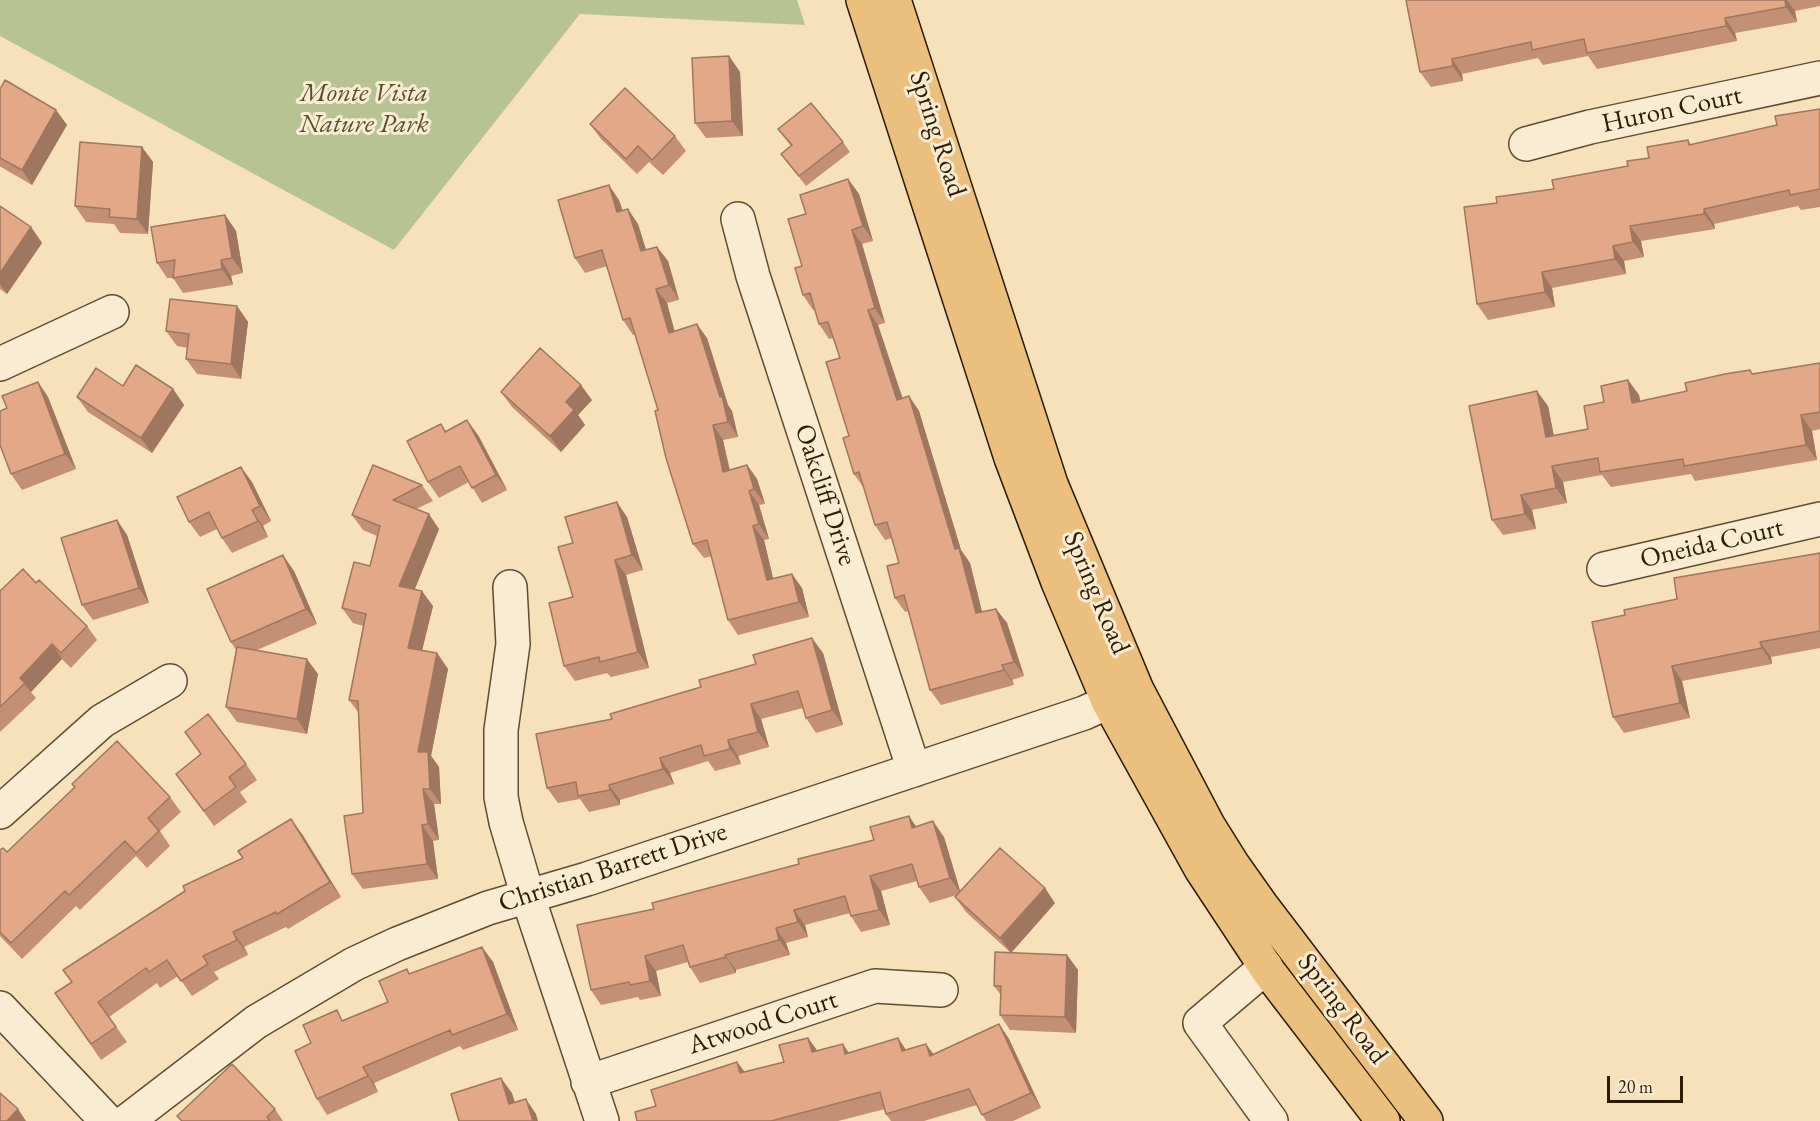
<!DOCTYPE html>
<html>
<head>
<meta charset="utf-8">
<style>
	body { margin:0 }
	#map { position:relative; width:1820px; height:1121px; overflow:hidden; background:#f6e1bb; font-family:"EB Garamond",serif }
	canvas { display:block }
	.scale { position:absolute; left:1607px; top:1076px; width:76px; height:27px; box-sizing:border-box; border:3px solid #2d1c04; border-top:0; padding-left:8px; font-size:18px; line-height:21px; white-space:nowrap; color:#2d1c04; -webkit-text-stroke:4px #f9ecd3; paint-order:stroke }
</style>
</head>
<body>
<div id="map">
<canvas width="1820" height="1121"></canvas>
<div class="scale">20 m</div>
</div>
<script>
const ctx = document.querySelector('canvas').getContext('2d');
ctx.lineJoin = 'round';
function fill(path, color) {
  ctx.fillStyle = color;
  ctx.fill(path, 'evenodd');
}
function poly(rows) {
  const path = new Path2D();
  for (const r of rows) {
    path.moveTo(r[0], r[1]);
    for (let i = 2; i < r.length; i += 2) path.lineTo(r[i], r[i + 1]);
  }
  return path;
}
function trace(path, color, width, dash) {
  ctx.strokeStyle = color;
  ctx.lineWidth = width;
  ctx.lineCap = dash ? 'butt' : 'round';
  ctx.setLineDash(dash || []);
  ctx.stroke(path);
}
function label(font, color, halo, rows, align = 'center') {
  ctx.font = font + ' "EB Garamond",serif';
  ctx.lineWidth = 6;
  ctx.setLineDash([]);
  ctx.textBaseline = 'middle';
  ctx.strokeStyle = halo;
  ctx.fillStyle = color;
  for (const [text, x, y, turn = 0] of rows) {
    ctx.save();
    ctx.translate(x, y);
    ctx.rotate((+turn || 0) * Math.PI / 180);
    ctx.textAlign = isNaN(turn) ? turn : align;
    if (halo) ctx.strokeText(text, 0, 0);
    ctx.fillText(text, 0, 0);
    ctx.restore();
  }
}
const green = poly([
	[0,0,797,0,805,25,580,14,394,250,0,36]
]);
const minor = poly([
	[1526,144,1590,127,1820,78],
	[738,219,753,276,914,770],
	[0,364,112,312],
	[1604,569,1820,519],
	[510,587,513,644,501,730,501,797,506,822,528,897,602,1121],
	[0,812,102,721,170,681],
	[1266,967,1200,1023,1271,1121],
	[0,1008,107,1121],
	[588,1082,875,986,941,990],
	[127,1121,256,1022,354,964,397,944,488,908,587,879,1084,713,1135,690]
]);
const major = poly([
	[863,0,1011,458,1058,582,1109,703,1201,869,1269,972,1383,1121],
	[894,0,1051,484,1137,690,1208,825,1233,865,1262,906,1426,1121]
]);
const wall = poly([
	[1406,0,1820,0,1820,6,1795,11,1797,22,1735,33,1737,41,1597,69,1588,56,1543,65,1538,58,1462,74,1463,81,1431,87,1420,72],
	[729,56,740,72,743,136,706,138,695,123],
	[0,89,56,110,67,125,32,185,1,167,0,166],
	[1820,109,1820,207,1801,210,1798,206,1714,224,1715,229,1641,241,1644,257,1624,261,1626,274,1552,288,1555,307,1488,320,1477,304,1497,203,1554,189,1628,166,1649,158,1688,140,1691,145,1777,125],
	[590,124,675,136,686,151,663,175,649,162,637,174,601,139],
	[778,129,843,142,850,152,806,186,781,154,791,146],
	[142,147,153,162,148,234,120,233,114,224,86,222,75,206],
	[848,179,859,194,873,241,862,244,885,323,878,325,902,398,909,396,919,411,961,550,970,563,982,612,996,609,1007,623,1024,676,1012,680,1014,685,941,705,930,690,909,611,905,612,895,598,899,563,892,538,885,540,875,525,864,488,854,474,840,358,833,338,829,339,819,324,815,310,813,310,803,295,802,266,806,214],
	[619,200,623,211,638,224,646,250,657,247,668,261,679,300,667,303,674,331,707,338,728,405,732,411,738,437,723,440,730,470,747,465,757,479,765,504,759,505,769,539,764,540,773,578,802,588,809,617,738,635,728,620,712,556,704,558,693,544,658,410,635,334,633,335,623,320,607,266,585,273,575,258],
	[0,206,31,227,42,243,7,294,0,289],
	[225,215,236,231,243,273,231,276,233,285,183,293,173,278,167,278,157,263],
	[237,306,248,322,241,379,197,374,186,359,188,348,177,346,166,331],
	[1820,363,1820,429,1812,431,1817,460,1695,481,1691,474,1611,487,1602,475,1563,482,1567,503,1532,510,1536,529,1503,535,1492,520,1548,406,1554,436,1588,429,1604,402,1628,380,1639,395,1640,401,1687,391,1753,374],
	[38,382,48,397,76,469,22,490,11,474,7,408],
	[173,389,184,405,152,453,88,412,77,397],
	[501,392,592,400,578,415,585,425,561,452,512,407],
	[441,424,446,431,478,435,507,490,482,503,469,482,439,498,428,482],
	[252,482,271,521,263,526,268,537,232,553,222,538,217,529,200,537,189,522],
	[422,485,433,501,416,509,439,529,415,589,433,606,422,650,437,653,448,669,431,756,439,767,441,804,434,804,439,840,433,841,438,879,363,889,352,874,363,813,358,712,349,700,363,626,353,623,342,608,370,566,377,536,363,530,352,515],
	[627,517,643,570,626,575,649,668,611,677,607,673,575,681,564,666,573,597,573,543],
	[117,520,127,535,149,603,93,620,82,605],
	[1820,553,1820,648,1771,657,1772,664,1682,681,1690,718,1624,733,1613,717,1677,599],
	[294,571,317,624,257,650,318,674,307,734,237,722,226,707,236,650,231,642],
	[36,583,87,626,97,640,71,668,62,659,31,692,36,698,0,732,0,591],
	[823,653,843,725,816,733,806,718,803,708,761,719,769,747,738,756,741,764,715,771,708,761,670,773,674,784,620,800,620,805,589,812,580,799,558,803,547,788,612,719,701,687],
	[185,732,246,764,257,780,240,792,247,802,214,826,176,774,201,754],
	[72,784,170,797,181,812,160,831,170,846,147,868,136,856,80,910,76,906,22,959,0,936,0,850,7,852,74,788],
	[909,816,916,827,944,837,960,891,1055,903,1011,953,966,912,955,897,957,895,930,903,919,887,917,881,881,891,890,925,861,932,851,916,850,913,805,925,808,937,786,943,790,955,736,970,736,973,700,983,690,967,688,962,656,971,661,996,640,1000,638,997,601,1005,591,990,654,909,874,840],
	[302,834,341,897,288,929,286,927,244,947,248,955,214,972,219,979,192,996,178,976,160,988,157,983,109,1017,127,1042,101,1060,55,993],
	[482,947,493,962,518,1030,463,1050,460,1046,374,1083,378,1092,327,1115,317,1099,311,1043,344,1020,388,1002,410,974],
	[1067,955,1078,970,1076,1033,1010,1030,1000,1015,1000,994,994,986],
	[999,1024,1009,1039,1041,1108,1013,1121,986,1121,977,1105,924,1121,891,1121,886,1114,885,1109,838,1121,637,1121,656,1106,737,1062,745,1072,784,1062,808,1038,817,1051,849,1053,898,1038,906,1050,934,1055],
	[275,1109,283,1121,181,1121,177,1116]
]);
const shadedWall = poly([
	[1785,0,1787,0,1795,11,1797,22,1786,7],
	[1725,18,1735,33,1737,41,1726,26],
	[729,56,740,72,743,136,732,121],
	[1452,59,1462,74,1463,81,1453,66],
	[56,110,67,125,32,185,22,170],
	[142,147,153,162,148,234,137,219],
	[848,179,859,194,873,241,863,226],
	[609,185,619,200,627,227,617,212],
	[628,209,638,224,651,266,641,251],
	[1704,209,1714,224,1715,229,1704,214],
	[225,215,236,231,243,273,232,258],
	[1630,226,1641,241,1644,257,1633,242],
	[31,227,42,243,7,294,0,284,0,273],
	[852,230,862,244,885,323,875,308],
	[1613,246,1624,261,1626,274,1615,259],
	[657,247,668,261,679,300,669,285],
	[221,260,231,276,233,285,222,269],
	[1542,272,1552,288,1555,307,1545,292],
	[656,289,667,303,679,347,669,333],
	[237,306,248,322,241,379,231,364],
	[868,310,878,325,908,414,897,400],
	[697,324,707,338,728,405,732,411,738,437,728,422],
	[1628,380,1639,395,1643,418,1632,403],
	[38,382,48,397,76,469,65,454],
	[581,385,592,400,578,415,585,425,561,452,550,436,566,402],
	[173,389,184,405,152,453,141,438],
	[1537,391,1548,406,1557,453,1546,437],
	[909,396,919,411,961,550,970,563,986,628,976,613,955,549],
	[1801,415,1812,431,1817,460,1806,445],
	[467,420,478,435,507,490,496,475],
	[713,425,723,440,733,487,723,472],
	[747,465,757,479,765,504,754,489],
	[1552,466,1563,482,1567,503,1556,488],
	[241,467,252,482,271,521,260,506],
	[749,491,759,505,769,539,759,524],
	[1521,495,1532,510,1536,529,1525,514],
	[617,502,627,517,643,570,632,555],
	[252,510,263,526,268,537,258,521],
	[429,514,439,529,410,601,399,586],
	[117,520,127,535,149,603,139,588],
	[753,526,764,540,777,595,767,580],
	[283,555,294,571,317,624,306,609],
	[615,560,626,575,649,668,638,652],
	[792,574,802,588,809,617,799,602],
	[422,591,433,606,419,663,408,648],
	[996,609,1007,623,1024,676,1014,662],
	[812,638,823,653,843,725,832,710],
	[1760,642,1771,657,1772,664,1762,648],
	[52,644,62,659,31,692,20,678],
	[437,653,448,669,431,756,439,767,441,804,430,789,418,752],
	[307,659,318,674,307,734,297,719],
	[1002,665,1012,680,1014,685,1004,670],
	[1672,666,1682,681,1690,718,1680,703],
	[751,704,761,719,769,747,758,732],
	[728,740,738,756,741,764,730,749],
	[660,758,670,773,674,784,663,769],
	[609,785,620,800,620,805,610,790],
	[423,789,434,804,439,840,428,824],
	[909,816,919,831,912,828],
	[291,819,302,834,341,897,330,882],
	[933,821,944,837,961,894,950,878],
	[422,825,433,841,438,879,427,864],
	[870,876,881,891,890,925,879,910],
	[1045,888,1055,903,1011,953,1000,938],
	[794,910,805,925,808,937,798,922],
	[776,928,786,943,790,955,779,940],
	[233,932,244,947,248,955,237,940],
	[482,947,493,962,518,1030,507,1014],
	[725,955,736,970,736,973,726,957],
	[1067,955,1078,970,1076,1033,1065,1017],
	[645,956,656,971,661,996,650,981],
	[999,1024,1009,1039,1041,1108,1031,1093],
	[808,1038,819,1053,812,1052],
	[898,1038,908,1053,902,1051],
	[843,1044,853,1059,845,1054],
	[926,1044,937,1059,930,1056],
	[737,1062,748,1077,740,1073],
	[363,1067,374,1083,378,1092,368,1076],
	[501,1078,512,1093,520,1119,509,1104],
	[526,1099,536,1114,538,1121,533,1121],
	[18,1109,26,1121,7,1121]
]);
const building = poly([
	[1406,0,1785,0,1786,7,1725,18,1726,26,1587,53,1584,39,1532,50,1531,42,1452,59,1453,66,1420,72,1406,0],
	[729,56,732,121,695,123,692,58,729,56],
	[5,80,56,110,22,170,0,158,0,89,5,80],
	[625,88,675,136,652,160,638,146,626,159,590,124,625,88],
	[811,103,843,142,799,176,781,154,792,145,778,129,811,103],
	[1820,109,1820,189,1790,195,1789,190,1704,209,1704,214,1630,226,1633,242,1613,246,1615,259,1542,272,1545,292,1477,304,1464,207,1497,203,1496,197,1554,189,1552,180,1628,166,1627,161,1649,158,1647,147,1688,140,1689,145,1777,125,1775,116,1820,109],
	[80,142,142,147,137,219,109,217,110,209,75,206,80,142],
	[848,179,863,226,852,230,875,308,868,310,897,400,909,396,955,549,959,548,976,613,996,609,1014,662,1002,665,1004,670,930,690,904,595,895,598,887,566,899,563,887,522,875,525,859,472,854,474,843,438,849,436,826,362,840,358,828,322,819,324,810,293,803,295,795,268,802,266,788,219,806,214,800,195,848,179],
	[609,185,617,212,628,209,641,251,657,247,669,285,656,289,669,333,697,324,720,397,722,396,728,422,713,425,723,472,747,465,754,489,749,491,759,524,753,526,767,580,792,574,799,602,728,620,707,540,693,544,666,458,655,411,658,410,630,318,623,320,602,250,575,258,558,200,609,185],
	[0,206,31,227,0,273,0,206],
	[225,215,232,258,221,260,222,269,173,278,175,260,157,263,151,227,225,215],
	[170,299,237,306,231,364,186,359,189,334,166,331,170,299],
	[540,348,581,385,566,402,574,410,550,436,501,392,540,348],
	[1820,363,1820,412,1801,415,1806,445,1684,466,1683,459,1600,472,1598,458,1552,466,1556,488,1521,495,1525,514,1492,520,1469,406,1537,391,1546,437,1588,429,1584,406,1604,402,1601,386,1628,380,1632,403,1687,391,1685,383,1725,374,1750,370,1752,374,1820,363],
	[136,365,173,389,141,438,77,397,96,368,123,386,136,365],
	[38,382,65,454,11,474,0,445,0,411,7,408,2,396,38,382],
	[467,420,496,475,472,488,460,466,428,482,407,441,441,424,445,432,467,420],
	[373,465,422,485,393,500,429,514,399,586,422,591,408,648,437,653,418,752,428,752,430,789,423,789,428,824,422,825,427,864,352,874,344,816,363,813,358,701,349,700,366,614,342,608,354,562,370,566,380,526,352,515,373,465],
	[241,467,260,506,252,510,258,521,222,538,209,512,189,522,177,497,241,467],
	[617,502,632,555,615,560,638,652,600,662,599,657,564,666,549,603,573,597,558,547,573,543,565,517,617,502],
	[117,520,139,588,82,605,61,538,117,520],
	[1820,553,1820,631,1760,642,1762,648,1672,666,1680,703,1613,717,1592,622,1625,615,1624,610,1677,599,1674,578,1820,553],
	[283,555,306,609,231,642,207,589,283,555],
	[23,569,36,583,39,580,87,626,61,653,52,644,20,678,25,683,0,707,0,591,23,569],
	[812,638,832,710,806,718,798,691,751,704,758,732,728,740,730,749,704,756,701,745,660,758,663,769,609,785,610,790,578,796,576,782,547,788,536,734,612,719,610,714,701,687,699,680,756,664,753,655,812,638],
	[237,647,307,659,297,719,226,707,237,647],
	[208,714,246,764,229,777,236,787,204,811,176,774,201,754,185,732,208,714],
	[117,741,170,797,148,818,159,831,136,853,125,841,69,895,65,891,11,943,0,932,0,850,3,848,7,852,75,787,72,784,117,741],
	[909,816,912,828,933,821,950,878,919,887,912,864,870,876,879,910,851,916,845,896,794,910,798,922,776,928,779,940,725,955,726,957,690,967,683,945,645,956,650,981,630,985,629,982,591,990,577,925,654,909,652,903,799,864,798,859,874,840,870,827,909,816],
	[291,819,330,882,277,914,276,912,233,932,237,940,203,956,208,964,181,981,167,960,149,972,146,968,98,1002,116,1027,91,1044,55,993,72,982,63,970,185,891,183,886,243,858,238,851,291,819],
	[1000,848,1045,888,1000,938,955,897,1000,848],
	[482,947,507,1014,452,1035,450,1030,363,1067,368,1076,317,1099,295,1051,311,1043,303,1025,337,1010,342,1021,388,1002,379,981,407,969,409,974,482,947],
	[995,952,1067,955,1065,1017,1000,1015,1001,986,994,986,995,952],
	[999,1024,1031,1093,982,1115,969,1089,886,1114,880,1092,771,1121,637,1121,635,1112,656,1106,651,1090,737,1062,740,1073,784,1062,779,1045,808,1038,812,1052,843,1044,845,1054,898,1038,902,1051,926,1044,930,1056,999,1024],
	[232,1064,275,1109,267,1117,270,1121,182,1121,177,1116,232,1064],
	[501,1078,509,1104,526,1099,533,1121,459,1121,451,1094,501,1078],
	[0,1093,18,1109,7,1121,0,1121,0,1093]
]);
const parkNames = [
	["Monte Vista",364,94],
	["Nature Park",364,125]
];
const streetNames = [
	["Huron Court",1672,110,-12],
	["Spring Road",937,134,72],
	["Oakcliff Drive",825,495,72],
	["Oneida Court",1712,544,-13],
	["Spring Road",1096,593,67],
	["Christian Barrett Drive",613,868,-18],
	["Spring Road",1342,1009,53],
	["Atwood Court",763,1023,-18]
];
fill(green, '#b8c393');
trace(minor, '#5f4d32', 36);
trace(major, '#2d1c04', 36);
trace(minor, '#f9ecd3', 33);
trace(major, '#ebc07e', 33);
fill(wall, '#c39075');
fill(shadedWall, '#9f765f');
fill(building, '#e3a888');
trace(building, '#9f765f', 1.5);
label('italic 27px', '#574e2f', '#f9ecd3', parkNames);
label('27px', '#2d1c04', '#f9ecd3', streetNames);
</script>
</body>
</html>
